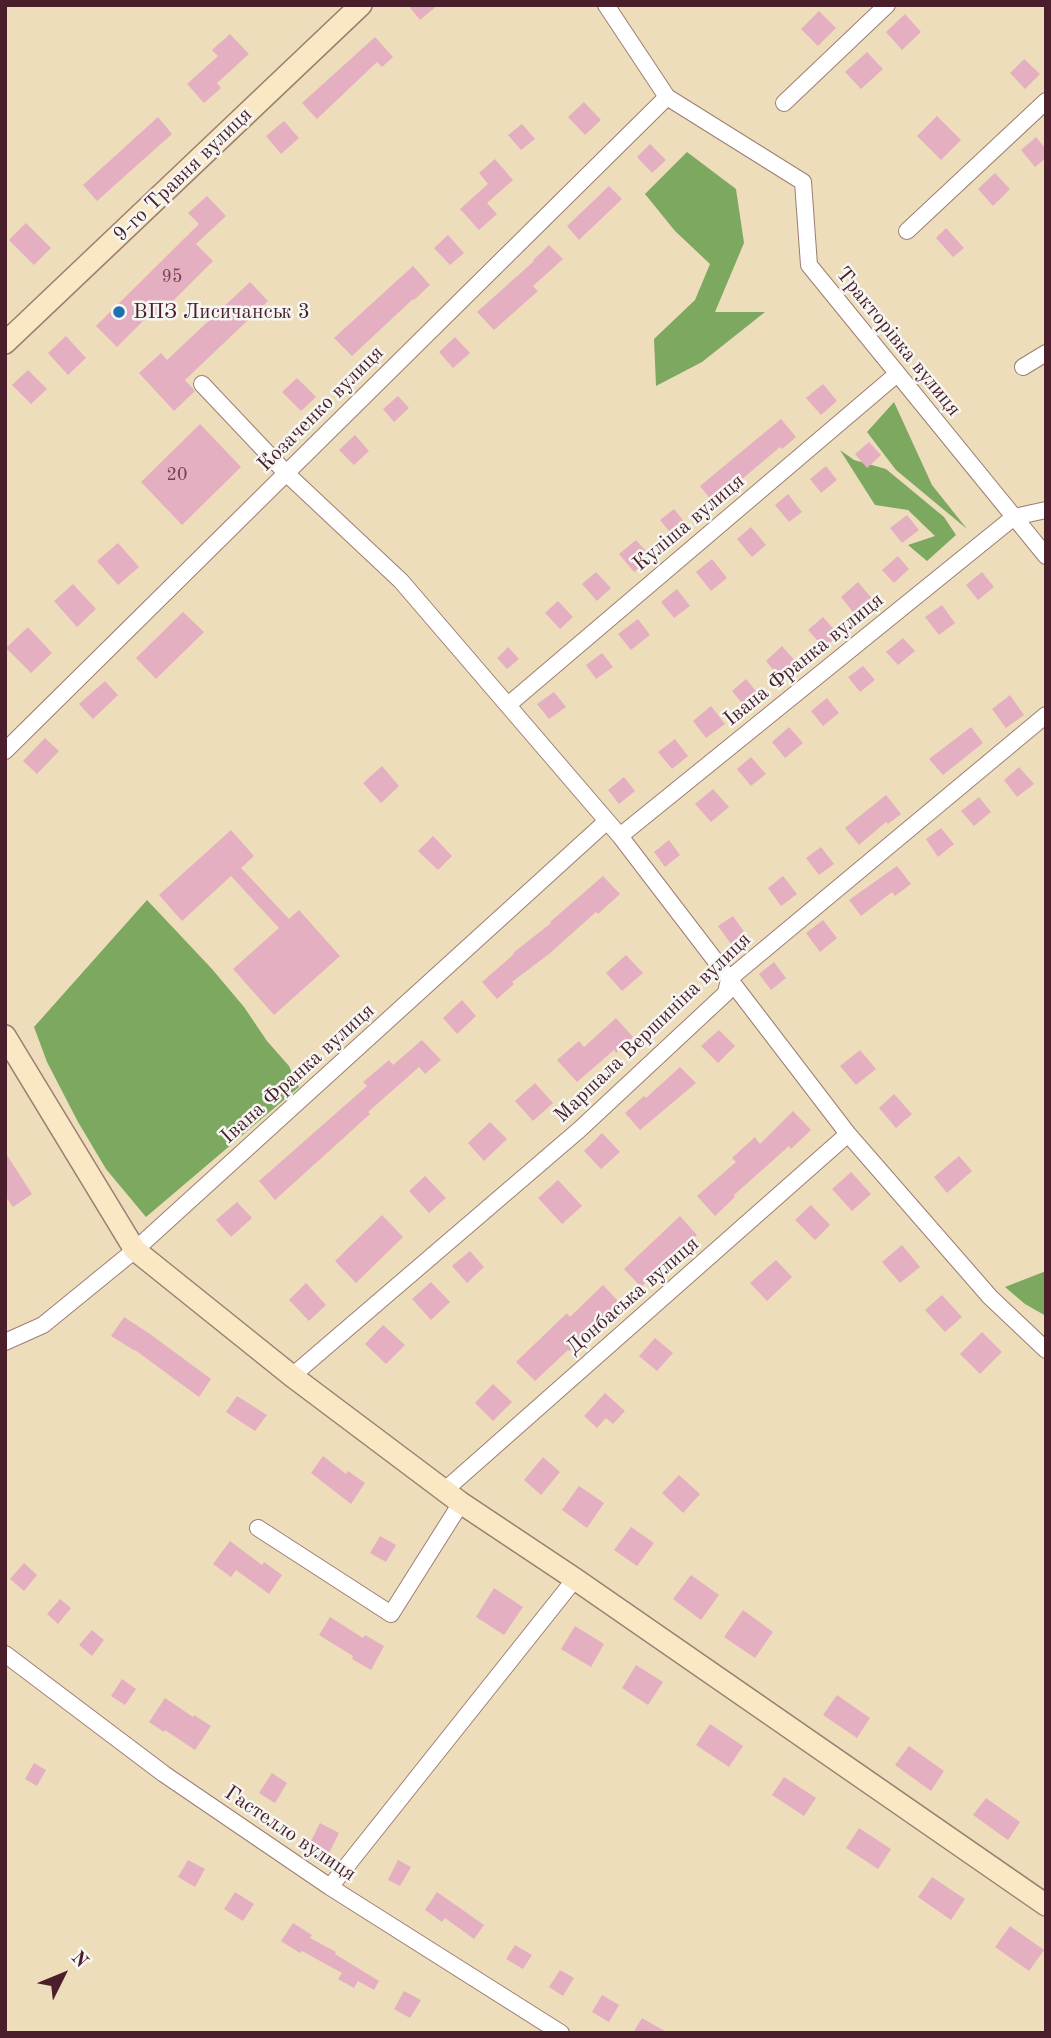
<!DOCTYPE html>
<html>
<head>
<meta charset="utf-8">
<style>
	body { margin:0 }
	#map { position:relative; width:1051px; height:2038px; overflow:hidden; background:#edb; font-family:"Old Standard TT",serif }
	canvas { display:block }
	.frame { position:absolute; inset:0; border:7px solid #4a1f2b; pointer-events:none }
	.north { position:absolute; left:28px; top:1940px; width:70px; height:70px; -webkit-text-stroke:5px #f6f6f2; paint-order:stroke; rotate:47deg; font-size:19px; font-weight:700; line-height:28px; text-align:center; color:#4a1f2b }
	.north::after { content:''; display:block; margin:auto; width:24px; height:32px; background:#4a1f2b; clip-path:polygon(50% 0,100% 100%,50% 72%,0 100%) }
</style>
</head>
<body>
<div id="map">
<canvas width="1051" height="2038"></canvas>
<div class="frame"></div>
<div class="north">N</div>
</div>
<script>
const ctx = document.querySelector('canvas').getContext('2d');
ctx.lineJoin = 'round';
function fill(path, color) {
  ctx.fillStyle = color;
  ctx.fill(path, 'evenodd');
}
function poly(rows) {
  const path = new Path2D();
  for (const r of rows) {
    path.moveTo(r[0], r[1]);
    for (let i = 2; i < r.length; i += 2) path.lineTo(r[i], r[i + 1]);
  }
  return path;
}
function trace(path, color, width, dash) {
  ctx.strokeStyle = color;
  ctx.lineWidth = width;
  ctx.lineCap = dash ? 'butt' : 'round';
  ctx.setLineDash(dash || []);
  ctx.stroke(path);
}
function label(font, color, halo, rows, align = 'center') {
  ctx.font = font + ' "Old Standard TT",serif';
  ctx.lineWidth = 5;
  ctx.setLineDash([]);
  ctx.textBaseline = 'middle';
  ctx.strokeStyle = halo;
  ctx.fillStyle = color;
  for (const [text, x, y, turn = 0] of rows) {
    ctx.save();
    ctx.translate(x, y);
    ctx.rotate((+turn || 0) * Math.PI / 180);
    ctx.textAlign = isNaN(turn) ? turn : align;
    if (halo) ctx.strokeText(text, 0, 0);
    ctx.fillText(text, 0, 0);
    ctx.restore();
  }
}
const forest = poly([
	[687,152,736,189,744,243,715,312,765,312,702,362,656,386,654,339,695,300,710,264,675,231,645,194],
	[894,402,932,485,967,529,896,470,867,432],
	[840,450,854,460,886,469,944,517,956,535,927,561,908,545,935,536,908,510,875,505],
	[147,900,212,969,244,1007,267,1041,289,1066,299,1087,146,1217,106,1169,78,1122,47,1062,34,1027],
	[1046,1271,1046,1316,1025,1304,1005,1287]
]);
const building = poly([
	[408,5,438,5,420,20],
	[819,11,836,28,818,46,801,29],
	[905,14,921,32,902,50,886,32],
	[230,34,249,54,217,83,221,88,204,103,187,84,218,56,212,50],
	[375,37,393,57,382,67,377,62,317,119,302,103],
	[867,52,883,69,861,89,845,72],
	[1024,59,1040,74,1025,89,1010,73],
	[584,102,601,120,585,135,568,117],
	[937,116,961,140,941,160,917,136],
	[158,117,172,134,97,201,83,185],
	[284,121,299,138,281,154,266,136],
	[522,124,535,139,521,150,508,135],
	[1036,137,1046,149,1046,158,1035,167,1021,150],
	[650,144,666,160,652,173,637,157],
	[495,159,513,180,487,203,497,214,479,230,460,209,488,184,479,173],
	[995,173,1010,189,993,206,978,189],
	[609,186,622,199,579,240,567,226],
	[207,196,226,216,196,244,213,261,156,318,151,313,117,347,96,326,199,224,188,213],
	[26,223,51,248,34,265,9,240],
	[946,228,964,248,953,257,936,238],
	[448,235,464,253,450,265,434,248],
	[549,245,563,259,533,286,538,291,494,330,477,312,534,261,533,260],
	[413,266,430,285,414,300,413,299,352,356,334,338],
	[250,282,268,301,185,380,195,391,174,411,139,373,161,353,167,360],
	[66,336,86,358,68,375,48,353],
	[455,337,470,353,453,368,439,352],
	[28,370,47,389,31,404,12,385],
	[297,378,316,397,301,411,282,392],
	[823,384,837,401,821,415,806,398],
	[398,396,409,408,394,422,383,409],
	[781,419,796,437,782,449,780,447,728,491,730,493,715,505,700,486],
	[200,424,241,467,182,525,141,482],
	[355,435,369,451,354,465,339,450],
	[869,442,881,455,867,468,855,454],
	[826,466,837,480,821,493,810,479],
	[788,494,802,512,789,522,775,505],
	[674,509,687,525,673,536,660,520],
	[907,515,919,530,902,543,890,528],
	[751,527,766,545,752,557,737,539],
	[636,540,652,558,634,572,619,554],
	[118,543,139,567,118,585,97,561],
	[898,556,909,569,894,583,882,570],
	[712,559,727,578,711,591,696,572],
	[596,572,611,588,597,601,582,584],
	[982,572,994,587,978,600,966,585],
	[858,582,875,602,857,617,841,597],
	[73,584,96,609,77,627,54,601],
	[677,589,690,606,674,618,661,602],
	[558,601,573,617,560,629,545,613],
	[942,605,955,623,939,635,925,617],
	[183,612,204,632,156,679,136,658],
	[823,617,839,635,824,648,808,630],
	[638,619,650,635,631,650,618,634],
	[28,627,52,653,31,673,6,648],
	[903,638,915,651,898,665,886,652],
	[782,646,797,663,780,678,766,661],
	[508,647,519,659,507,669,497,658],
	[602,653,613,667,596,679,586,665],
	[863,666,875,680,860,692,848,677],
	[746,679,760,696,746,708,732,691],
	[105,681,118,695,93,719,79,704],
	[554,692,566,707,549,719,537,704],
	[1010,695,1024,715,1006,728,992,709],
	[827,698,839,713,823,726,811,711],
	[711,706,725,724,706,738,693,721],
	[789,727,803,743,785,758,772,742],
	[971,727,983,743,943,775,929,759],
	[45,738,59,751,37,774,23,761],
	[675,739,688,756,672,769,658,752],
	[751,757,766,774,751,786,737,769],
	[382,766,399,786,381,803,363,783],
	[1019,767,1034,784,1017,797,1004,780],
	[624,777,635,791,619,804,608,790],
	[713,789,729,807,711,822,695,804],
	[886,795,901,814,888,824,886,822,859,845,845,828],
	[979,797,991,812,974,826,961,811],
	[941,828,954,844,938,857,926,839],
	[231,830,254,856,241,868,289,919,299,910,340,956,274,1015,233,969,279,928,231,876,182,921,159,895],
	[433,836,452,856,438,870,418,851],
	[669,840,680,855,665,867,654,852],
	[821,847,834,864,819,875,806,858],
	[897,866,911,884,895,896,892,892,861,916,849,900],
	[603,876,620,894,598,914,596,912,549,954,512,982,514,984,497,999,482,982,514,954,513,953,551,923,550,922],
	[783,876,797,894,781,906,768,888],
	[733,916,745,933,731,944,718,926],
	[823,920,837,938,820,952,806,933],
	[626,955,643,973,622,991,606,973],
	[774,962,786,978,771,990,759,974],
	[462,1000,476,1016,457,1034,443,1018],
	[616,1018,633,1037,616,1053,614,1050,577,1082,557,1060,579,1041,584,1047],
	[719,1030,735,1046,718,1063,701,1046],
	[422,1040,441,1060,425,1074,419,1067,368,1112,370,1114,275,1200,259,1181,367,1086,363,1082,389,1060,393,1065],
	[860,1050,876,1069,856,1085,840,1066],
	[680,1067,696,1083,640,1130,625,1113,644,1096,646,1098],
	[535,1083,553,1103,533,1121,515,1101],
	[894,1094,912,1114,896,1128,879,1108],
	[793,1111,811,1130,791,1149,789,1146,734,1195,735,1197,715,1216,697,1196,736,1162,732,1158,755,1137,760,1144],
	[490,1122,507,1139,484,1161,468,1143],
	[602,1133,620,1152,601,1169,584,1151],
	[5,1152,32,1194,13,1207,5,1196],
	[959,1156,972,1171,947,1193,934,1177],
	[851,1172,871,1194,852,1211,832,1189],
	[425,1176,446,1198,429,1213,409,1191],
	[558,1180,582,1206,562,1224,538,1198],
	[237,1202,252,1218,231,1237,216,1220],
	[811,1205,830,1225,815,1240,795,1220],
	[382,1215,403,1237,356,1283,335,1261],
	[680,1216,697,1235,641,1287,624,1269],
	[902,1245,920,1267,900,1283,882,1262],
	[470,1251,484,1267,467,1283,452,1266],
	[776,1260,792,1277,767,1301,750,1283],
	[431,1282,450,1302,431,1320,412,1299],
	[306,1283,326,1305,309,1321,289,1300],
	[603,1285,621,1304,599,1324,598,1323,570,1351,568,1350,535,1381,516,1362,567,1313,570,1317],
	[942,1295,962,1317,945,1332,925,1310],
	[124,1317,150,1334,211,1379,199,1397,135,1350,135,1351,111,1336],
	[383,1325,405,1345,386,1364,365,1344],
	[982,1332,1002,1352,980,1374,960,1354],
	[655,1338,673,1353,657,1371,639,1356],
	[493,1384,512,1402,493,1421,475,1403],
	[605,1393,625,1411,613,1424,606,1418,597,1428,584,1416],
	[237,1396,267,1415,255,1431,226,1412],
	[323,1456,346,1474,348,1471,365,1483,351,1504,311,1473],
	[543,1457,560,1472,541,1495,524,1480],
	[679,1475,700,1494,683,1513,662,1493],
	[579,1486,604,1503,587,1528,562,1510],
	[631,1527,654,1543,637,1566,614,1550],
	[380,1536,396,1545,386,1562,370,1553],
	[230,1541,262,1565,264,1562,282,1575,269,1594,236,1570,231,1577,213,1564],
	[24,1563,37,1575,24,1591,10,1579],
	[691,1575,719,1595,701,1620,673,1599],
	[494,1588,523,1607,504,1635,476,1617],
	[60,1599,71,1608,58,1624,47,1614],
	[743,1610,773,1632,755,1658,724,1637],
	[330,1617,363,1638,365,1635,384,1646,371,1670,352,1659,353,1656,319,1635],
	[575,1626,604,1644,591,1667,561,1649],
	[92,1630,104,1640,92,1656,79,1645],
	[636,1665,663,1682,648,1705,622,1688],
	[122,1679,136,1689,125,1705,111,1696],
	[837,1695,870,1718,857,1738,823,1715],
	[165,1698,193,1717,194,1715,211,1726,195,1750,165,1730,164,1732,149,1722],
	[710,1724,743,1746,729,1767,696,1745],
	[909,1746,944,1771,931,1791,895,1765],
	[34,1763,46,1770,37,1786,25,1779],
	[272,1773,287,1783,275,1803,259,1793],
	[784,1777,816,1798,804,1816,772,1795],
	[986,1798,1020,1822,1008,1840,973,1815],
	[320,1823,339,1833,329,1853,310,1843],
	[859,1828,891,1849,878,1869,846,1848],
	[188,1860,205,1869,195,1887,178,1877],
	[398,1860,411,1867,400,1886,388,1880],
	[932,1877,965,1899,951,1920,918,1897],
	[235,1892,254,1904,243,1921,224,1909],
	[437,1892,484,1925,474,1939,445,1918,442,1922,425,1910],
	[293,1923,312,1935,310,1938,336,1952,335,1954,379,1981,374,1990,358,1981,354,1988,338,1979,342,1973,302,1951,300,1953,281,1941],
	[1010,1926,1044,1950,1029,1971,995,1947],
	[515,1945,532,1955,523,1969,506,1959],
	[560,1970,574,1978,563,1996,549,1987],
	[404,1991,421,2000,410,2018,394,2009],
	[602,1995,619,2005,609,2022,592,2012],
	[642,2018,668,2033,633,2033]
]);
const minor = poly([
	[606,5,667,97,803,182,809,265,1046,556],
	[784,103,887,5],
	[907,231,1046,101],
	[1023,367,1046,353],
	[202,384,287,474,401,581,620,836,848,1134,990,1297,1046,1350],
	[508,705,897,374],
	[5,751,667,97],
	[620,836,1014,517,1046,510],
	[5,1342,43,1325,135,1250,607,821],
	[292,1376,579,1130,726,993,729,979,1046,715],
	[445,1490,848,1134],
	[258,1528,391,1614,461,1503],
	[5,1654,164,1774,330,1887,561,2033],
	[330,1887,575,1579]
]);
const secondary = poly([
	[5,343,361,5],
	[5,1036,135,1250,292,1376,461,1503,575,1579,1046,1905]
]);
const markers = [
	[119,312,7,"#1f6fb2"]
];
const numberNames = [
	["95",172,277],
	["20",177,475]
];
const streetNames = [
	["9-го Травня вулиця",183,175,-44],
	["Тракторівка вулиця",898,342,51],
	["Козаченко вулиця",321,409,-45],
	["Куліша вулиця",689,523,-40],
	["Івана Франка вулиця",804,660,-39],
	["Маршала Вершиніна вулиця",653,1028,-44],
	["Івана Франка вулиця",298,1074,-42],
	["Донбаська вулиця",633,1296,-41],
	["Гастелло вулиця",290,1834,34]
];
const poiNames = [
	["ВПЗ Лисичанськ 3",133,312]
];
fill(forest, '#7da860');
fill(building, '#e4afc0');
trace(minor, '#9c7e73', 18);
trace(secondary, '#9c7e73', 24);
trace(minor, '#fff', 16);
trace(secondary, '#fae7c3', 21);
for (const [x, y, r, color] of markers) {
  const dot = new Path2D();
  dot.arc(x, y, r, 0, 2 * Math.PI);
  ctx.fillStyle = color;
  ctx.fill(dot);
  trace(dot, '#f6f6f2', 2.5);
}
label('18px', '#704350', null, numberNames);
label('21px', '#4a1f2b', '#f6f6f2', streetNames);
label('21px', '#4a1f2b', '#f6f6f2', poiNames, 'left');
</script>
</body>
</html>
